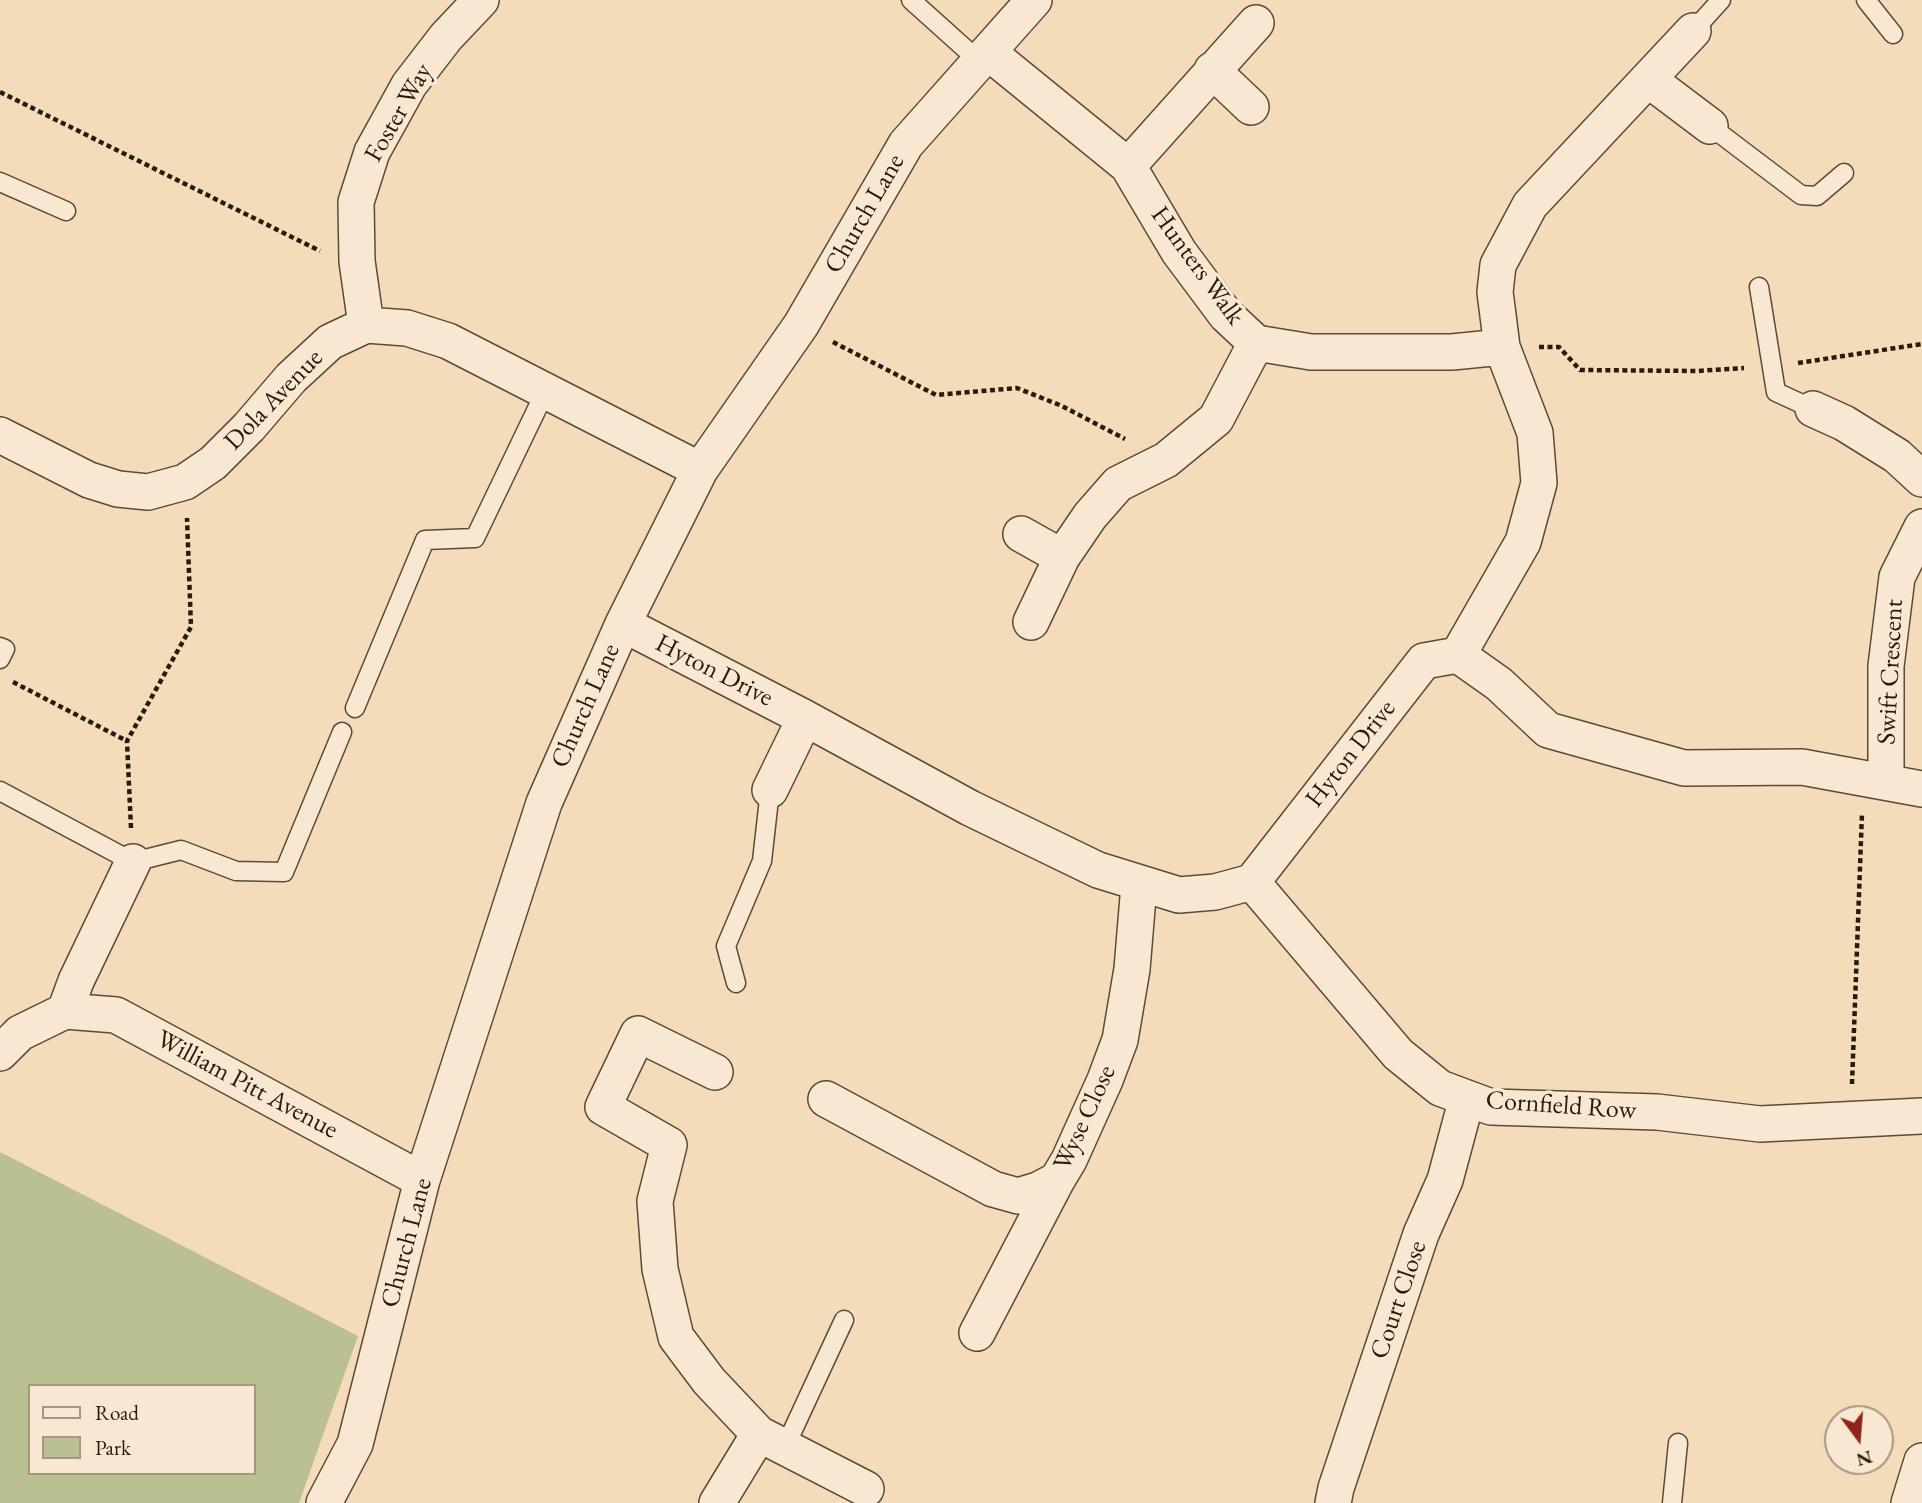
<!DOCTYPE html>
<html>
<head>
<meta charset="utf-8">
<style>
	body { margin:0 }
	#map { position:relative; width:1922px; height:1503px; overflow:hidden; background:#f4dbba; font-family:"EB Garamond",serif }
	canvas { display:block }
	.legend { position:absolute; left:28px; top:1384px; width:228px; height:91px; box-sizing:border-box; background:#f8e8d2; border:2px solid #a69683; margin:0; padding:9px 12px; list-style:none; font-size:21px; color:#2a1a0c }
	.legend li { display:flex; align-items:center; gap:14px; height:35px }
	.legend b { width:35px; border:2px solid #a69683 }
	.north { position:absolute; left:1824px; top:1405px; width:70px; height:70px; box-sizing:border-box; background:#f8e8d2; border:2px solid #a69683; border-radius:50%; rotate:164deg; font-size:19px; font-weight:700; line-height:28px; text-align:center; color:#2a1a0c }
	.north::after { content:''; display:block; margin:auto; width:24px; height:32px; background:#8f2418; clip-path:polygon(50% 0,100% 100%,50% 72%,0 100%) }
</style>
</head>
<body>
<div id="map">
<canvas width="1922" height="1503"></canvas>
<ul class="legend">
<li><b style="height:9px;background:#f8e8d2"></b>Road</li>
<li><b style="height:19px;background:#bbc090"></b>Park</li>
</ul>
<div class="north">N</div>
</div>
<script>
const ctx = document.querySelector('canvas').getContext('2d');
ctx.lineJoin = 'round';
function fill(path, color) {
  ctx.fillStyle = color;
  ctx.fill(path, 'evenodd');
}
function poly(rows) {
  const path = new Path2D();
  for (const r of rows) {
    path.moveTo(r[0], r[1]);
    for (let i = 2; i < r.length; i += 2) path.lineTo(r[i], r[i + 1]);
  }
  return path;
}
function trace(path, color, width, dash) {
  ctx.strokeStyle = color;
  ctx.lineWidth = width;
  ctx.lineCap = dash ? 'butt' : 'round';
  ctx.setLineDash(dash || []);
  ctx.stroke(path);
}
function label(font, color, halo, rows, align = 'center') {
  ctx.font = font + ' "EB Garamond",serif';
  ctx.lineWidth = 7;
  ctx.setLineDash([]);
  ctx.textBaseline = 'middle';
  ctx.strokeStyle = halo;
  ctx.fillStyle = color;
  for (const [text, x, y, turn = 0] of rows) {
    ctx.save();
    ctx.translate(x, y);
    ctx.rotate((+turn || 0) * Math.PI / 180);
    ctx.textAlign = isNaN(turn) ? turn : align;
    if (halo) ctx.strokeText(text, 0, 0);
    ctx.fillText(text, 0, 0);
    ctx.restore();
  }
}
const green = poly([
	[0,1152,358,1336,299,1503,0,1503],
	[30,1386,254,1386,254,1473,30,1473]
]);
const path = poly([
	[0,92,320,251],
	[833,342,936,395,1017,388,1062,406,1125,439],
	[1539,347,1559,347,1580,370,1697,371,1744,368],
	[1798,363,1922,344],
	[13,682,127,741],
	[131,828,127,741,191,627,187,518],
	[1852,1084,1862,813]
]);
const service = poly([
	[911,0,980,62],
	[1866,0,1893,34],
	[1693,31,1721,0],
	[1710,126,1801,195,1817,196,1844,173],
	[0,182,66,211],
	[1759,287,1776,392,1813,409],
	[0,647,5,649,0,659],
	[355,708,425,540,475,538,546,390],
	[0,791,133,862,181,850,236,871,284,872,342,732],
	[736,983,726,946,762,861,770,790],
	[785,1447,844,1320],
	[1672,1503,1678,1443]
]);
const minor = poly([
	[988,52,1128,166,1179,252,1226,315,1256,343,1311,352,1452,352,1502,347],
	[1212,70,1251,107],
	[1649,80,1710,126],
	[1128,166,1256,23],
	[366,325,357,261,356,202,372,152,409,85,446,37,481,0],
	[1813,409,1844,423,1897,456,1922,479],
	[0,435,89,480,118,489,148,492,185,482,213,463,249,427,291,378,330,342,366,325,407,328,448,341,700,470],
	[1021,534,1062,557],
	[1031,622,1062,557,1090,516,1118,484,1166,460,1216,419,1256,343],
	[623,624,805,718,970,808,1098,870,1179,895,1215,892,1252,882,1424,661,1458,655,1499,684,1548,730,1684,768,1802,767,1922,789],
	[1458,655,1523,542,1539,483,1535,433,1502,347,1495,292,1498,265,1530,205,1693,31],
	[1886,781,1886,666,1897,577,1922,527],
	[770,790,805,718],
	[1252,882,1398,1054,1440,1088,1491,1107,1657,1112,1760,1124,1922,1116],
	[65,1011,116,1015,422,1180],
	[0,1053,20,1033,65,1011,76,981,133,862],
	[715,1072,638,1034,603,1107,669,1145,655,1201,660,1269,676,1337,709,1381,759,1434,866,1489],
	[826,1099,993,1189,1018,1196,1038,1190,1057,1180,1069,1160,1105,1080,1120,1040,1132,969,1139,885],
	[977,1333,1057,1180],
	[324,1503,355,1444,422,1180,544,803,623,624,700,470,801,325,906,144,1034,0],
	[717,1503,759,1434],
	[1333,1503,1336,1488,1421,1234,1445,1180,1467,1098],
	[1909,1503,1922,1461]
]);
const streetNames = [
	["Foster Way",399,113,-60],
	["Church Lane",865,214,-60],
	["Hunters Walk",1197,266,54],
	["Dola Avenue",274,400,-46],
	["Hyton Drive",714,671,27],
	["Swift Crescent",1891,672,-87],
	["Church Lane",586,706,-66],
	["Hyton Drive",1351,754,-52],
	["William Pitt Avenue",247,1085,28],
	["Cornfield Row",1561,1106,4],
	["Wyse Close",1085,1118,-65],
	["Church Lane",407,1243,-75],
	["Court Close",1399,1300,-71]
];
fill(green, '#bbc090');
trace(service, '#5c4a38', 21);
trace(minor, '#5c4a38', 38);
trace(path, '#2a1a0c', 4.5, [5, 3.5]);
trace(service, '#f8e8d2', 18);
trace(minor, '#f8e8d2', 35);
label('26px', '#2a1a0c', '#f8e8d2', streetNames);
</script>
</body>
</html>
